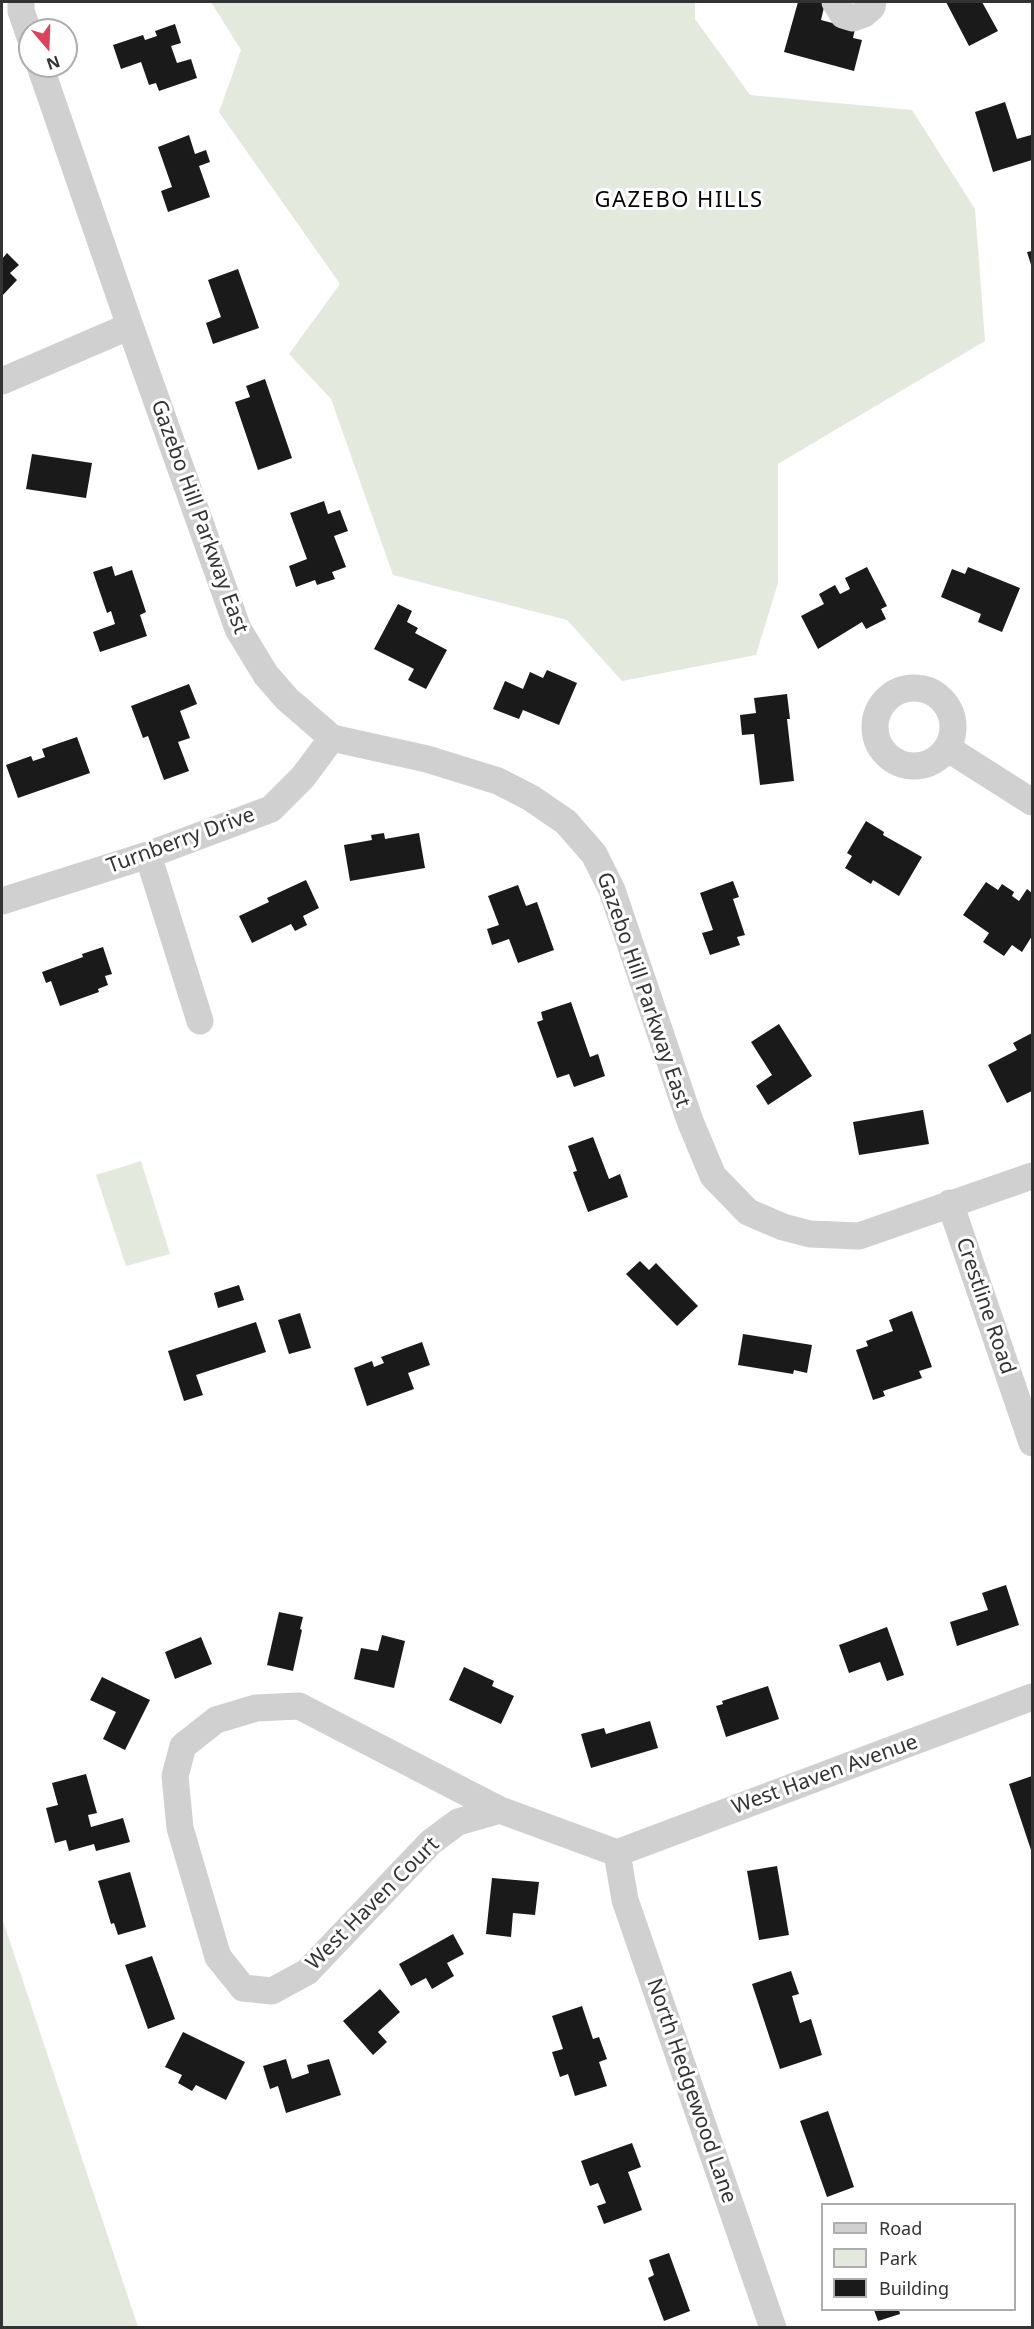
<!DOCTYPE html>
<html>
<head>
<meta charset="utf-8">
<style>
	body { margin:0 }
	#map { position:relative; width:1034px; height:2329px; overflow:hidden; background:#fff; font-family:"Noto Sans",sans-serif }
	canvas { display:block }
	.frame { position:absolute; inset:0; border:3px solid #333; pointer-events:none }
	.legend { position:absolute; left:821px; top:2203px; width:195px; height:108px; box-sizing:border-box; background:#fff; border:2px solid #adadad; margin:0; padding:8px 10px; list-style:none; font-size:18px; color:#333 }
	.legend li { display:flex; align-items:center; gap:12px; height:30px }
	.legend b { width:30px; border:2px solid #adadad }
	.north { position:absolute; left:18px; top:18px; width:60px; height:60px; box-sizing:border-box; background:#fff; border:2px solid #adadad; border-radius:50%; rotate:161deg; font-size:16px; font-weight:700; line-height:24px; text-align:center; color:#333 }
	.north::after { content:''; display:block; margin:auto; width:21px; height:27px; background:#de415c; clip-path:polygon(50% 0,100% 100%,50% 72%,0 100%) }
</style>
</head>
<body>
<div id="map">
<canvas width="1034" height="2329"></canvas>
<div class="frame"></div>
<ul class="legend">
<li><b style="height:8px;background:#d0d0d0"></b>Road</li>
<li><b style="height:16px;background:#e4e9dd"></b>Park</li>
<li><b style="height:16px;background:#1a1a1a"></b>Building</li>
</ul>
<div class="north">N</div>
</div>
<script>
const ctx = document.querySelector('canvas').getContext('2d');
ctx.lineJoin = 'round';
function fill(path, color) {
  ctx.fillStyle = color;
  ctx.fill(path, 'evenodd');
}
function poly(rows) {
  const path = new Path2D();
  for (const r of rows) {
    if (r.length === 3) {
      path.moveTo(r[0] + r[2], r[1]);
      path.arc(r[0], r[1], r[2], 0, 2 * Math.PI);
      continue;
    }
    path.moveTo(r[0], r[1]);
    for (let i = 2; i < r.length; i += 2) path.lineTo(r[i], r[i + 1]);
  }
  return path;
}
function trace(path, color, width, dash) {
  ctx.strokeStyle = color;
  ctx.lineWidth = width;
  ctx.lineCap = dash ? 'butt' : 'round';
  ctx.setLineDash(dash || []);
  ctx.stroke(path);
}
function label(font, color, halo, rows, align = 'center') {
  ctx.font = font + ' "Noto Sans",sans-serif';
  ctx.lineWidth = 6;
  ctx.setLineDash([]);
  ctx.textBaseline = 'middle';
  ctx.strokeStyle = halo;
  ctx.fillStyle = color;
  for (const [text, x, y, turn = 0] of rows) {
    ctx.save();
    ctx.translate(x, y);
    ctx.rotate((+turn || 0) * Math.PI / 180);
    ctx.textAlign = isNaN(turn) ? turn : align;
    if (halo) ctx.strokeText(text, 0, 0);
    ctx.fillText(text, 0, 0);
    ctx.restore();
  }
}
const green = poly([
	[211,2,695,2,695,19,750,95,912,110,975,209,985,341,778,464,778,583,756,655,622,681,567,620,393,575,331,399,289,354,340,284,219,112,241,50],
	[141,1161,170,1254,126,1266,96,1175],
	[2,1918,138,2327,2,2327]
]);
const building = poly([
	[798,2,825,3,821,20,855,29,853,38,862,40,854,71,784,52],
	[946,2,982,2,998,31,969,46],
	[175,24,181,43,171,46,177,63,191,59,197,78,159,91,156,83,149,85,141,62,121,69,113,45,143,35,145,40,157,36,155,31],
	[1005,102,1017,139,1031,135,1032,160,993,172,975,112],
	[189,135,195,154,206,150,210,162,199,166,210,197,168,212,161,191,172,187,158,147],
	[1032,251,1032,268,1027,252],
	[7,253,19,265,10,273,17,280,2,296,2,259],
	[238,269,259,328,213,344,206,323,221,317,208,280],
	[265,379,292,458,258,470,235,402,250,397,246,386],
	[32,454,92,463,86,498,26,489],
	[324,501,328,514,340,510,348,531,334,536,346,567,332,572,335,579,317,585,315,580,296,587,289,566,307,559,290,513],
	[112,566,115,576,132,570,146,612,140,615,147,636,100,652,93,632,115,624,111,611,107,613,93,572],
	[867,567,887,606,881,609,886,619,866,629,862,622,818,649,801,616,824,604,819,594,835,585,840,594,850,589,845,578],
	[968,567,1020,588,1002,632,978,622,981,614,941,597,952,569,965,574],
	[398,604,412,611,407,622,418,628,415,633,447,650,426,689,408,680,414,669,374,649],
	[547,670,577,683,559,725,523,710,519,719,493,709,505,681,523,689,530,672,543,678],
	[189,684,197,704,180,711,190,738,178,742,189,771,164,780,148,736,143,738,131,706],
	[787,694,790,719,787,719,794,781,760,785,754,734,742,735,740,715,756,713,754,698],
	[77,737,90,773,18,798,6,765,31,756,33,761,45,757,42,749],
	[866,821,884,832,883,835,922,857,899,896,873,880,871,884,845,868,852,856,847,853],
	[384,833,385,839,419,833,425,868,350,881,344,845,372,840,371,835],
	[306,880,319,908,303,916,307,925,295,931,291,924,252,943,239,916,269,902,267,898],
	[733,881,739,897,733,899,745,935,737,937,740,945,710,955,702,933,713,930,700,893],
	[986,882,998,890,1002,884,1014,892,1012,896,1019,901,1027,889,1032,893,1032,936,1022,952,1012,945,1004,956,983,942,989,933,963,915],
	[518,885,526,906,537,902,554,950,518,963,509,939,492,945,487,929,499,925,488,896],
	[103,947,112,974,105,976,108,985,98,989,99,992,60,1006,51,981,46,983,42,972,83,957,82,954],
	[571,1002,590,1057,598,1054,605,1076,574,1087,569,1074,557,1078,537,1022,543,1020,541,1012],
	[779,1024,812,1076,768,1105,756,1086,772,1075,751,1042],
	[1032,1033,1032,1091,1007,1103,988,1065,1017,1050,1013,1043],
	[923,1110,929,1144,859,1155,853,1122],
	[593,1137,609,1179,620,1174,628,1197,588,1212,573,1172,577,1171,568,1146],
	[640,1261,649,1270,656,1263,698,1306,677,1326,626,1274],
	[239,1285,244,1300,218,1308,214,1293],
	[912,1311,932,1367,919,1371,922,1378,883,1391,885,1396,873,1400,856,1350,868,1346,866,1341,893,1331,889,1320],
	[300,1313,311,1348,289,1354,278,1320],
	[256,1322,266,1352,196,1375,203,1395,184,1401,168,1351],
	[743,1334,812,1345,807,1373,794,1370,793,1374,738,1365],
	[422,1342,430,1365,408,1373,414,1389,367,1406,354,1368,372,1361,374,1367,384,1363,381,1357],
	[1006,1585,1019,1625,957,1646,950,1622,988,1610,982,1593],
	[279,1612,303,1617,300,1629,302,1630,293,1671,267,1665],
	[887,1627,904,1675,887,1681,880,1662,849,1673,839,1645],
	[382,1635,405,1641,394,1688,354,1679,361,1648,378,1651],
	[201,1637,212,1664,175,1679,165,1652],
	[464,1667,494,1681,492,1686,514,1696,501,1724,449,1700],
	[102,1677,150,1700,125,1750,103,1739,116,1712,90,1700],
	[768,1686,779,1719,726,1737,716,1706,723,1704,722,1701],
	[650,1721,658,1748,591,1768,581,1734,604,1728,606,1734],
	[86,1774,97,1813,88,1815,91,1827,123,1818,130,1842,96,1851,94,1844,69,1851,66,1840,55,1843,46,1808,58,1805,52,1783],
	[1032,1776,1032,1853,1009,1784],
	[777,1866,789,1935,759,1940,747,1871],
	[130,1872,146,1927,118,1935,114,1923,111,1924,98,1881],
	[492,1878,539,1882,535,1915,513,1913,511,1937,486,1934],
	[453,1934,464,1954,447,1963,454,1976,432,1989,426,1978,411,1986,399,1964],
	[152,1956,175,2019,148,2029,125,1965],
	[791,1971,799,1994,792,1996,800,2023,811,2019,822,2055,780,2069,752,1984],
	[380,1989,400,2012,378,2032,387,2042,373,2055,343,2021],
	[582,2006,593,2039,599,2037,607,2059,599,2062,607,2086,575,2096,568,2074,560,2077,552,2052,563,2049,552,2016],
	[183,2032,245,2062,226,2100,196,2085,192,2091,178,2083,182,2075,165,2067],
	[286,2059,292,2079,309,2073,307,2065,329,2059,341,2095,286,2113,278,2086,270,2089,263,2066],
	[828,2111,854,2187,827,2197,800,2121],
	[632,2143,641,2167,628,2172,642,2210,604,2224,597,2206,606,2203,598,2183,590,2186,581,2161],
	[669,2253,690,2311,664,2321,648,2278,654,2275,649,2260],
	[874,2310,899,2310,900,2314,878,2321]
]);
const minor = poly([
	[21,2,21,11,30,37],
	[835,2,843,15,853,18,864,14,872,7,873,2],
	[40,66,130,326,238,629,266,675,287,699,332,738,427,759,498,781,531,798,566,822,594,854,612,890,690,1121,713,1176,748,1212,783,1227,810,1234,859,1236,1032,1176],
	[2,381,130,326],
	[914,727,39],
	[947,748,1032,802],
	[148,855,200,1021],
	[2,901,148,855,271,809,303,777,332,738],
	[950,1203,1032,1443],
	[299,1706,500,1810,458,1822,431,1842,307,1972,272,1991,243,1988,218,1957,180,1828,175,1776,183,1746,216,1720,256,1708,299,1706],
	[500,1810,617,1853],
	[617,1853,625,1900,773,2328],
	[617,1853,1032,1697]
]);
const streetNames = [
	["Gazebo Hill Parkway East",199,517,70],
	["Turnberry Drive",181,841,-20],
	["Gazebo Hill Parkway East",643,990,71],
	["Crestline Road",985,1306,71],
	["West Haven Avenue",825,1775,-20],
	["West Haven Court",373,1904,-45],
	["North Hedgewood Lane",691,2091,71]
];
const neighbourhoodNames = [
	["GAZEBO HILLS",679,201]
];
fill(green, '#e4e9dd');
fill(building, '#1a1a1a');
trace(minor, '#d0d0d0', 27);
label('21px', '#333', '#fff', streetNames);
ctx.letterSpacing = '1.5px';
label('22px', '#000', '#fff', neighbourhoodNames);
ctx.letterSpacing = '0px';
</script>
</body>
</html>
